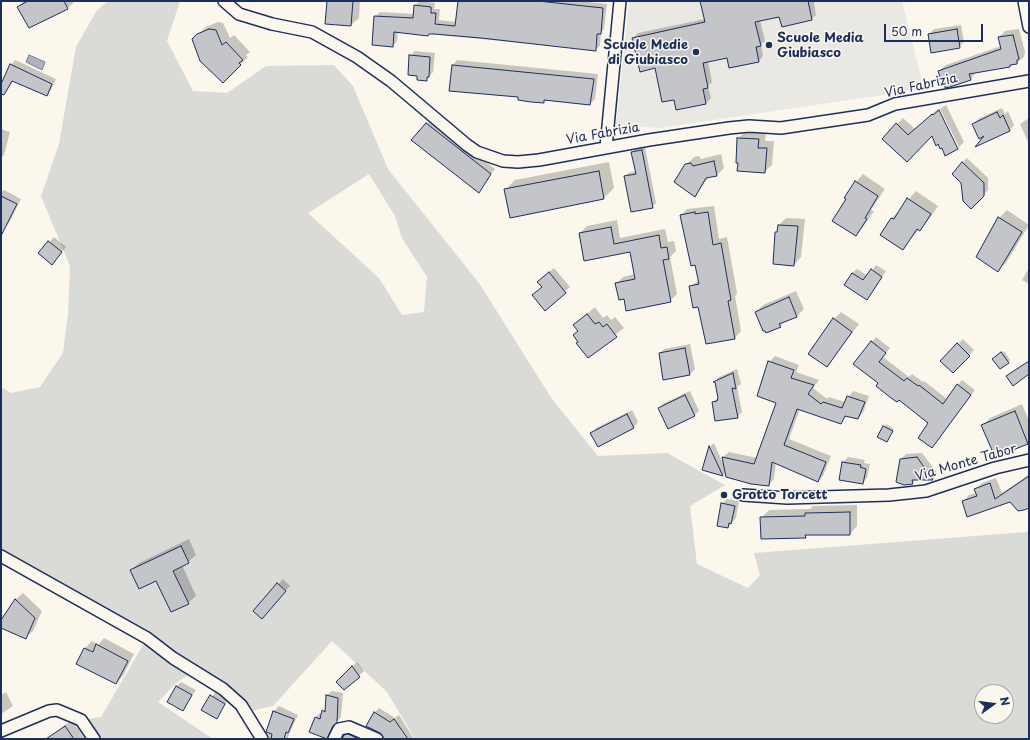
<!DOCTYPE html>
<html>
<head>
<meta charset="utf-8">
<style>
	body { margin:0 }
	#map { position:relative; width:1030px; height:740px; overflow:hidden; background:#fbf7ec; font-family:"Playpen Sans",sans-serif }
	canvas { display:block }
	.frame { position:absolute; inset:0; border:2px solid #1b2f5e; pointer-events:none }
	.north { position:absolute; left:974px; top:684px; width:40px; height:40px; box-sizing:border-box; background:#fbf7ec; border:1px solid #a1a7b3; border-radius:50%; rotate:76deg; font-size:11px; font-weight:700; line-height:16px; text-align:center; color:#1b2f5e }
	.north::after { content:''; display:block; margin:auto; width:14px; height:18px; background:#1b2f5e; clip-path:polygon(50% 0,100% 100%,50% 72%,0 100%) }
	.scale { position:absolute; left:884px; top:24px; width:99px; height:18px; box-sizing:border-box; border:2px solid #1b2f5e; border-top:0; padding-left:5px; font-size:12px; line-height:14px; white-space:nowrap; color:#1b2f5e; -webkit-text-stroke:3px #fbf7ec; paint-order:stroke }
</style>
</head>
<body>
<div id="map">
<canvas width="1030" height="740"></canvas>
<div class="frame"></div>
<div class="north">N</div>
<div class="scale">50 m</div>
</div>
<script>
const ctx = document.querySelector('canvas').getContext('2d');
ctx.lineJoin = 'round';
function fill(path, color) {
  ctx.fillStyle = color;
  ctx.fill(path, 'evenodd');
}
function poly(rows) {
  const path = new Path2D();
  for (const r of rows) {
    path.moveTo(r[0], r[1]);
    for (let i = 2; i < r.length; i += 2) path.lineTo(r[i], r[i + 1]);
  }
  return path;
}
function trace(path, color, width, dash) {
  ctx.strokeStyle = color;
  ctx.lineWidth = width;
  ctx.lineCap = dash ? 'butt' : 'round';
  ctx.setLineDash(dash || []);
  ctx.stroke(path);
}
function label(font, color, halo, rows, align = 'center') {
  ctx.font = font + ' "Playpen Sans",sans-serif';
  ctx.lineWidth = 3;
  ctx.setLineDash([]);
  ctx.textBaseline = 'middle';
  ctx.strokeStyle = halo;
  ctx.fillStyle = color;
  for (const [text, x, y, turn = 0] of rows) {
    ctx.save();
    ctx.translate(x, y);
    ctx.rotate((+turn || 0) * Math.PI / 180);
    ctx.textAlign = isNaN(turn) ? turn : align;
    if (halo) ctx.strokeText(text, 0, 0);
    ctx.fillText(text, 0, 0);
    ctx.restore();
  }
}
const built = poly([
	[629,1,902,1,924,89,659,128,616,125]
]);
const green = poly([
	[108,1,180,1,167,41,193,91,227,93,266,66,334,65,353,86,388,169,479,283,552,399,598,456,667,453,725,485,690,506,697,564,748,588,760,575,754,553,1026,532,1029,529,1029,739,415,739,387,692,332,641,273,706,246,712,193,672,176,683,158,702,213,739,94,739,81,720,101,717,147,638,1,556,1,387,11,393,40,387,63,353,68,313,70,266,41,196,59,144,76,47,97,10],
	[369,174,395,216,402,238,427,277,424,312,402,315,379,278,308,213],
	[982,692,1006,692,1006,716,982,716]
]);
const water = poly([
	[29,55,45,62,42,70,26,62,29,55]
]);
const shadow = poly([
	[24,1,75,1,68,8,29,27,18,7],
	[328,1,360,1,359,18,351,25],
	[419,1,435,3,434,9,440,9,439,20,456,22,459,1,579,1,607,4,604,29,601,32,600,46,595,50,398,31,397,41,393,46,375,17,380,12,414,14,415,6],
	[701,1,816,1,814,3,816,15,811,19,780,15,760,20,765,41,761,44,763,56,759,61,727,57,708,61,712,82,708,86,711,98,706,103,677,109,675,99,656,67,633,38,638,33,705,19],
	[218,22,223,23,230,38,234,35,250,52,246,55,248,57,223,82,198,35,206,27],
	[961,25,964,42,959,47,929,34,934,29],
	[1019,29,1025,52,1024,57,1017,63,977,71,971,79,939,71,946,65,1001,46,999,37,1005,31],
	[415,51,435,53,433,72,426,80,418,75,410,56],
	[15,60,56,79,51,90,46,95,14,80,4,94,1,92,1,86,11,65],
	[457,60,598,74,595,99,590,104,546,99,543,102,519,96,450,90,453,65],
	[946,105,964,142,958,148,946,155,932,135,914,155,897,124,903,118,915,129,938,109,956,147,959,147,940,109],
	[1002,108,1005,114,1008,111,1014,125,1010,130,988,133,973,124,978,119],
	[1029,118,1029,144,1020,124],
	[431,119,495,169,478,192,412,140],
	[1,129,10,132,4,155,1,158],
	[746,131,766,132,765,141,774,141,772,165,764,172,738,138],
	[645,147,656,203,652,207,625,176,628,173,636,171,632,152,636,149],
	[721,154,724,168,716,176,709,177,695,196,686,165,694,157,699,156,701,159],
	[967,158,988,178,988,190,971,208,962,182,962,163],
	[609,162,614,188,604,198,505,190,515,180],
	[863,174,885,189,871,210,874,211,863,227,856,235,848,199,856,182],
	[4,190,21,199,9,223,4,228,1,227,1,193],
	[916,191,938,206,927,222,919,229,903,249,882,235,892,218],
	[714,206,719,239,727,237,737,293,735,296,741,331,735,338,699,306,690,287,699,280,696,264,681,215,687,209],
	[1007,210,1029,225,1006,263,998,270,991,236,988,234,999,218],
	[786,218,805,219,801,257,794,265,776,233,778,230,779,225],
	[617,220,620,238,665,229,668,242,674,241,676,251,670,257,677,294,670,301,624,298,616,284,623,277,635,274,631,251,580,233,587,226],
	[54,237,66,247,57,258,39,253],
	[876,265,886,271,867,299,852,273,857,269,868,276],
	[554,268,570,287,546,309,542,287,538,282],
	[1029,268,1029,284,1022,280],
	[796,291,804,309,797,316,785,321,780,326,756,312,763,305],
	[595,307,603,318,607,315,611,320,615,317,624,328,588,356,579,341,579,331,574,325],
	[841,312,859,324,827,366,834,319],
	[876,337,890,348,883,357,909,377,912,374,923,382,924,381,947,399,962,380,975,390,932,447,930,423,854,363],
	[963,339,974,350,953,372,942,361],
	[690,344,695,369,690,374,660,353,664,349],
	[1004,351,1010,360,1008,362,996,357],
	[775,356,799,365,796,372,819,380,813,388,827,399,829,397,845,402,853,391,869,396,863,413,858,418,847,415,841,423,800,409,789,439,831,456,823,476,818,481,776,463,774,479,769,485,726,472,723,475,703,469,710,447,714,443,724,466,723,457,729,452,757,458,777,402,769,362],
	[737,369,741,384,737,387,742,412,737,417,713,402,719,397,715,381,719,377],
	[690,391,699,411,694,415,659,408,664,403],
	[1022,404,1029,421,1029,441,1027,443,983,425,990,418],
	[632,410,638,422,634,427,598,446,592,433,596,428],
	[886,424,894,429,887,441,878,437],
	[922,453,938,474,933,479,916,479,912,483,901,459,906,454],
	[848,457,865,460,864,463,870,464,867,478,863,483,843,462],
	[1029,472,1029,506,1011,501,963,502,969,495,977,493,976,489,982,483,996,478,1002,493,1028,475],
	[727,499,739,501,736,518,728,527,722,504],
	[857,505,857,526,850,534,809,534,805,537,761,518,769,510,810,509,813,506],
	[189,539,196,555,188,562,182,565,196,596,188,603,157,580,131,570,139,563],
	[283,579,290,586,266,613,254,611],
	[23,593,42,611,33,631,25,638,1,627,1,622,15,600],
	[104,638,134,654,123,676,116,683,77,663,85,648,92,641,98,645],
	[357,662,364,671,344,689,337,682],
	[181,682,196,690,183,710,176,687],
	[216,691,229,699,217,717,203,709],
	[332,691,343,693,341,717,337,721,331,734,334,739,323,739,325,737,316,717,320,713,322,714,326,707,327,695],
	[6,692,13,706,1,714,1,695],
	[279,706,298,715,287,739,270,739,267,732,268,725,274,711],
	[379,708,395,718,399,715,414,739,385,739,374,713],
	[72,720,85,739,55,739,52,735],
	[349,731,374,739,343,739]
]);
const building = poly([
	[28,1,64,1,68,9,29,28,17,7,28,1],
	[327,1,353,1,351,26,325,24,327,1],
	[458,1,538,1,603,8,601,34,597,34,596,51,481,38,434,34,429,34,428,36,394,32,393,47,372,45,374,16,413,18,414,5,431,7,431,13,436,13,435,24,455,26,458,1],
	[700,1,808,1,812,20,782,27,779,17,755,22,761,46,756,47,759,62,729,68,727,58,703,63,708,88,703,89,706,104,676,110,674,100,662,102,655,68,640,72,632,38,705,22,700,1],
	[209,29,216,30,222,45,226,42,243,60,239,63,241,65,223,83,200,61,192,39,197,34,209,29],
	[957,29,960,48,931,53,928,34,957,29],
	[1013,35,1019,59,1017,60,1017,64,1010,65,1010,67,969,74,971,80,950,87,945,88,945,85,943,86,938,71,1001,49,998,37,1013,35],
	[409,55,430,57,429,77,427,77,427,81,417,80,417,76,408,75,409,55],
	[10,64,52,84,47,96,12,81,4,95,1,94,1,84,10,64],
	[452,65,594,79,590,105,544,100,544,103,531,102,518,100,518,97,449,91,452,65],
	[939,110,958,149,945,156,942,148,940,149,938,144,936,146,932,136,907,162,882,139,896,123,908,135,932,114,933,115,939,110],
	[997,112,1000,118,1003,115,1010,131,975,147,984,136,979,139,972,124,997,112],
	[426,123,491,174,479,193,411,140,426,123],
	[737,138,759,139,758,148,767,148,765,173,737,171,738,163,736,163,737,138],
	[642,150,653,208,631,212,624,176,636,174,631,152,642,150],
	[714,161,717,176,706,178,695,197,674,182,685,164,691,163,693,166,714,161],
	[962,162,984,183,984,196,971,209,963,201,961,183,952,174,962,162],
	[599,171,604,199,510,218,504,189,599,171],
	[855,181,878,196,865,218,867,219,856,236,832,221,846,199,844,198,855,181],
	[1,196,17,204,1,236,1,196],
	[907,198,931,214,920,231,917,229,903,250,880,235,891,218,894,219,907,198],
	[695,212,695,214,708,212,713,245,721,243,731,300,728,301,735,339,706,344,698,307,693,308,689,286,699,284,695,265,691,266,680,215,695,212],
	[998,217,1022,232,998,272,976,257,998,217],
	[778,225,798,226,794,266,773,264,775,232,777,232,778,225],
	[611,227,614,244,659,235,661,248,667,247,669,259,663,260,671,302,626,311,624,299,619,300,615,283,635,279,630,252,584,261,579,233,611,227],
	[48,241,62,252,52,265,38,253,48,241],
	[871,269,882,277,867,300,844,285,852,273,863,280,871,269],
	[549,272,566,293,545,311,532,295,542,287,537,282,549,272],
	[789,297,797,317,779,324,781,327,766,333,765,331,763,331,755,312,789,297],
	[587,314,595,324,599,322,603,327,607,324,617,337,588,358,576,343,578,342,573,335,578,331,573,325,587,314],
	[833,318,852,332,827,367,808,354,833,318],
	[871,341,886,353,879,362,904,381,907,378,918,386,919,385,943,404,957,384,971,395,932,448,918,438,928,423,899,400,897,402,891,398,876,386,878,383,853,364,871,341],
	[957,343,970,356,953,373,940,361,957,343],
	[685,348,690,375,663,380,659,353,685,348],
	[1001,352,1009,363,1000,369,992,359,1001,352],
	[768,361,794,370,791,378,814,385,808,394,821,404,823,402,842,408,847,396,865,402,858,419,845,416,841,424,797,409,784,445,826,462,818,482,772,462,769,486,751,484,726,477,722,457,754,464,776,403,757,396,768,361],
	[1029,361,1029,374,1013,386,1006,376,1029,361],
	[733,373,736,389,732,388,738,418,715,421,712,402,717,401,718,398,715,382,713,382,733,373],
	[685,395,695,416,668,429,658,408,685,395],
	[1015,411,1028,444,995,457,981,425,1015,411],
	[627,414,634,428,598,447,590,433,627,414],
	[883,426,893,431,887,442,877,437,883,426],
	[709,446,723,476,702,470,709,446],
	[917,457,933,480,912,480,913,484,904,485,896,482,900,459,917,457],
	[842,462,861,465,860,467,866,469,863,484,839,480,842,462],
	[1029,476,1029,508,1024,510,1018,511,1010,502,967,517,962,501,977,496,974,489,990,483,995,499,1029,476],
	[721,503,735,506,731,524,729,523,728,528,717,526,721,503],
	[850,512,850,535,805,535,806,538,761,539,760,517,805,516,805,513,850,512],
	[181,546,189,563,173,571,189,604,171,612,156,581,139,589,130,570,181,546],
	[277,583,286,591,262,619,253,611,277,583],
	[15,599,35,618,26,639,1,628,1,620,15,599],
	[96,644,128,661,116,684,76,664,84,648,93,652,96,644],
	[352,666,360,677,344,690,336,682,352,666],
	[176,686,192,695,183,711,167,702,176,686],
	[210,695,225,704,217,719,201,710,210,695],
	[326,695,338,698,337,723,333,726,327,739,309,732,315,717,320,719,322,710,325,712,326,695],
	[273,711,294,719,288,733,286,732,284,739,271,739,272,734,266,732,273,711],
	[374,712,390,722,394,719,408,739,384,739,380,733,366,726,374,712],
	[65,726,74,739,46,739,65,726],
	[348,734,359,739,342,739,344,735,348,734]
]);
const minor = poly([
	[224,1,239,14,272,24,312,32,357,57,391,81,467,145,477,152,503,161,518,162,539,160,649,140,729,128,749,126,781,128,868,115,895,104,1029,81],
	[1024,1,1029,27],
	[606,147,620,1],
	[743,495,787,498,889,495,926,491,995,468,1029,460],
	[1,556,147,638,173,658,223,689,241,705,262,739],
	[1,731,49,711,57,710,81,720,94,739],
	[334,739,339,729,349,727,377,739]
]);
const markers = [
	[769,45,4,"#1b2f5e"],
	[696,52,4,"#1b2f5e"],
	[724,495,4,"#1b2f5e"]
];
const poiNames = [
	["Scuole Media",777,38],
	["Giubiasco",777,53],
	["Scuole Medie",688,45,"right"],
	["di Giubiasco",688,60,"right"],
	["Grotto Torcett",732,495]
];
const streetNames = [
	["Via Fabrizia",921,86,-12],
	["Via Fabrizia",603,134,-10],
	["Via Monte Tabor",966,463,-16]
];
fill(built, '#eae8e2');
fill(green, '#dadad7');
fill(water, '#afb3bb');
trace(water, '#747e96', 1);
fill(shadow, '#0003');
fill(building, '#c3c5c9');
trace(building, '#1b2f5e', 1);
trace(minor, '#1b2f5e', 14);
trace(minor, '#fbf7ec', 11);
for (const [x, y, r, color] of markers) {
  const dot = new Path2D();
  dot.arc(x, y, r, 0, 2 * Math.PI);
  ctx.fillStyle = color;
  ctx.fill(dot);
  trace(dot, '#fbf7ec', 1.5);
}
label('bold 13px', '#1b2f5e', '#fbf7ec', poiNames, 'left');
label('13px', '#1b2f5e', '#fbf7ec', streetNames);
</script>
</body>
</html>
